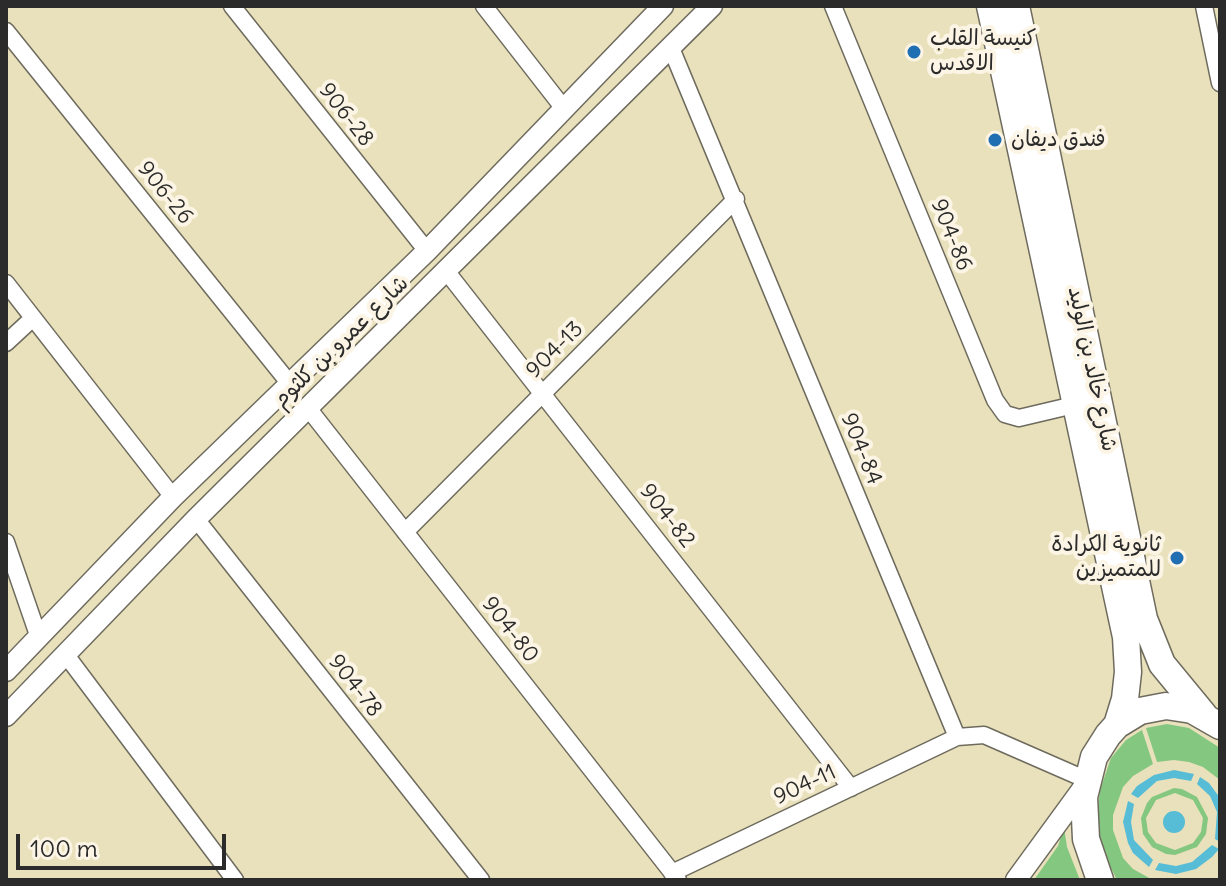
<!DOCTYPE html>
<html>
<head>
<meta charset="utf-8">
<style>
	body { margin:0 }
	#map { position:relative; width:1226px; height:886px; overflow:hidden; background:#e9e1bc; font-family:Delius,sans-serif }
	canvas { display:block }
	.frame { position:absolute; inset:0; border:8px solid #2b2b2b; pointer-events:none }
	.scale { position:absolute; left:16px; top:834px; width:210px; height:36px; box-sizing:border-box; border:4px solid #2b2b2b; border-top:0; padding-left:10px; font-size:24px; line-height:28px; white-space:nowrap; color:#2b2b2b; -webkit-text-stroke:6px #fcf5e5; paint-order:stroke }
</style>
</head>
<body>
<div id="map">
<canvas width="1226" height="886"></canvas>
<div class="frame"></div>
<div class="scale">100 m</div>
</div>
<script>
const ctx = document.querySelector('canvas').getContext('2d');
ctx.lineJoin = 'round';
function fill(path, color) {
  ctx.fillStyle = color;
  ctx.fill(path, 'evenodd');
}
function poly(rows) {
  const path = new Path2D();
  for (const r of rows) {
    if (r.length === 3) {
      path.moveTo(r[0] + r[2], r[1]);
      path.arc(r[0], r[1], r[2], 0, 2 * Math.PI);
      continue;
    }
    path.moveTo(r[0], r[1]);
    for (let i = 2; i < r.length; i += 2) path.lineTo(r[i], r[i + 1]);
  }
  return path;
}
function trace(path, color, width, dash) {
  ctx.strokeStyle = color;
  ctx.lineWidth = width;
  ctx.lineCap = dash ? 'butt' : 'round';
  ctx.setLineDash(dash || []);
  ctx.stroke(path);
}
function label(font, color, halo, rows, align = 'center') {
  ctx.font = font + ' Delius,"Playpen Sans Arabic",sans-serif';
  ctx.lineWidth = 8;
  ctx.setLineDash([]);
  ctx.textBaseline = 'middle';
  ctx.strokeStyle = halo;
  ctx.fillStyle = color;
  for (const [text, x, y, turn = 0] of rows) {
    ctx.save();
    ctx.translate(x, y);
    ctx.rotate((+turn || 0) * Math.PI / 180);
    ctx.textAlign = isNaN(turn) ? turn : align;
    if (halo) ctx.strokeText(text, 0, 0);
    ctx.fillText(text, 0, 0);
    ctx.restore();
  }
}
const green = poly([
	[1167,724,1189,728,1217,746,1220,748,1220,780,1203,767,1189,762,1174,760,1157,762,1146,728],
	[1142,730,1153,764,1133,776,1123,787,1113,815,1113,830,1123,858,1133,869,1153,880,1117,880,1107,860,1100,837,1097,813,1100,790,1111,758,1126,740],
	[1174,788,1182,789,1197,797,1208,818,1206,834,1197,847,1175,855,1166,854,1152,847,1143,834,1141,818,1147,803,1152,797],
	[1175,793,1193,800,1203,818,1201,832,1193,843,1175,850,1156,843,1148,832,1146,818,1156,800],
	[1064,827,1067,847,1080,880,1034,880,1058,846]
]);
const water = poly([
	[1174,770,1194,774,1191,781,1174,778,1157,781,1138,798,1131,794,1137,786,1154,775],
	[1200,777,1209,783,1220,798,1220,842,1215,839,1217,812,1210,796,1197,784],
	[1128,801,1134,804,1131,822,1134,840,1153,860,1149,867,1133,853,1128,843,1123,822],
	[1174,822,11],
	[1212,845,1219,849,1212,857,1196,869,1176,874,1155,870,1159,863,1176,866,1192,862]
]);
const minor = poly([
	[232,6,427,251],
	[484,6,565,110],
	[833,6,995,400,1005,414,1019,418,1074,405],
	[1204,6,1220,83],
	[6,31,290,384],
	[671,48,957,737,984,735,1087,780],
	[447,272,851,788],
	[6,283,173,497],
	[6,343,33,318],
	[308,408,678,880],
	[196,519,481,880],
	[405,532,736,199],
	[6,542,39,638],
	[66,655,235,880],
	[672,873,957,737]
]);
const tertiary = poly([
	[6,671,173,497,427,251,663,6],
	[6,716,196,519,712,6],
	[1016,880,1086,784]
]);
const primary = poly([
	[990,6,1126,637,1128,672,1125,699,1117,725],
	[1016,6,1144,619,1162,664,1204,715],
	[1100,880,1086,839,1084,797,1094,757,1108,735,1117,725,1140,711,1166,706,1192,710,1220,726]
]);
const markers = [
	[914,52,8,"#1f6fb2"],
	[995,140,8,"#1f6fb2"],
	[1177,558,8,"#1f6fb2"]
];
const poiNames = [
	["كنيسة القلب",930,39],
	["الاقدس",930,64],
	["فندق ديفان",1011,140],
	["ثانوية الكرادة",1161,545,"right"],
	["للمتميزين",1161,570,"right"]
];
const streetNames = [
	["906-28",346,115,52],
	["906-26",165,193,51],
	["904-86",951,235,68],
	["شارع عمرو بن كلثوم",341,342,-44],
	["904-13",555,350,-45],
	["شارع خالد بن الوليد",1092,369,78],
	["904-84",861,449,68],
	["904-82",667,516,52],
	["904-80",510,630,52],
	["904-78",355,686,52],
	["904-11",805,785,-25]
];
fill(green, '#84c780');
fill(water, '#57bcd5');
trace(minor, '#6e6b5e', 19);
trace(tertiary, '#6e6b5e', 23);
trace(primary, '#6e6b5e', 29);
trace(minor, '#fff', 16);
trace(tertiary, '#fff', 20);
trace(primary, '#fff', 26);
for (const [x, y, r, color] of markers) {
  const dot = new Path2D();
  dot.arc(x, y, r, 0, 2 * Math.PI);
  ctx.fillStyle = color;
  ctx.fill(dot);
  trace(dot, '#fcf5e5', 3);
}
label('22px', '#2b2b2b', '#fcf5e5', poiNames, 'left');
label('22px', '#2b2b2b', '#fcf5e5', streetNames);
</script>
</body>
</html>
